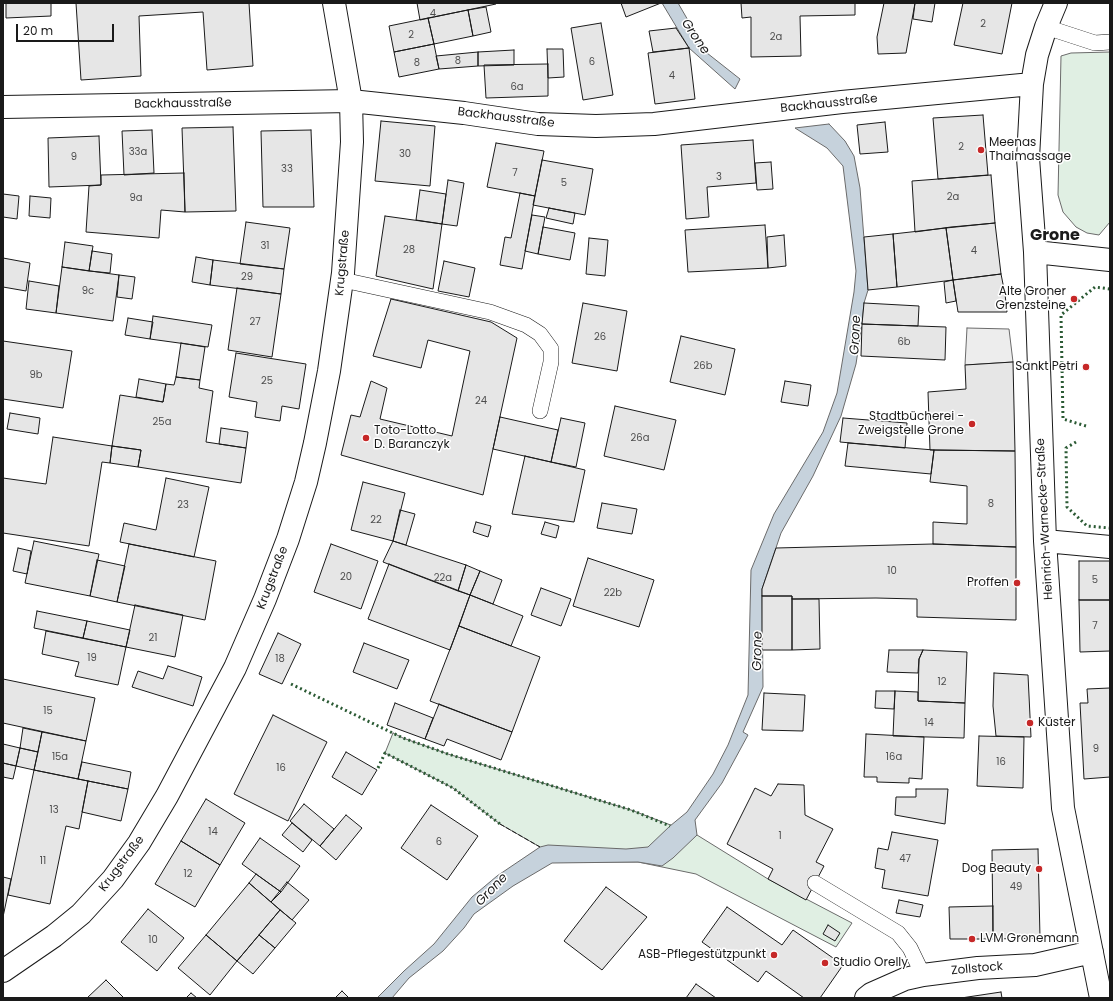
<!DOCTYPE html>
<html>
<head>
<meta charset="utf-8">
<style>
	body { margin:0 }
	#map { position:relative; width:1113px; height:1001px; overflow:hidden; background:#fff; font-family:Poppins,sans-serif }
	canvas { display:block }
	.frame { position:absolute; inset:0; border:4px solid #1a1a1a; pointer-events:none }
	.scale { position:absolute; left:16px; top:24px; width:98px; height:18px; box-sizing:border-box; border:2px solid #1a1a1a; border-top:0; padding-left:5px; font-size:12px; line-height:14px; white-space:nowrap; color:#1a1a1a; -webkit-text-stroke:3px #fff; paint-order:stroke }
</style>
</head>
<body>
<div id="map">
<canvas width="1113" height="1001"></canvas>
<div class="frame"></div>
<div class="scale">20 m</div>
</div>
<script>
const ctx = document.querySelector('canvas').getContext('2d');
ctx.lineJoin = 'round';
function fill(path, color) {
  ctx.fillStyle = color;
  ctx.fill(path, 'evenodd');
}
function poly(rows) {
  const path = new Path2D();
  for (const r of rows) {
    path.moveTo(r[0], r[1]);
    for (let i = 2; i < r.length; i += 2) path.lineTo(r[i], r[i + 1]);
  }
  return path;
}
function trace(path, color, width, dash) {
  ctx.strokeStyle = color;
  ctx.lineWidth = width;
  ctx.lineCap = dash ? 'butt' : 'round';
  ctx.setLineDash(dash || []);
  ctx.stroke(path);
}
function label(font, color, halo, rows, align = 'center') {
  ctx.font = font + ' Poppins,sans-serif';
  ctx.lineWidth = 3;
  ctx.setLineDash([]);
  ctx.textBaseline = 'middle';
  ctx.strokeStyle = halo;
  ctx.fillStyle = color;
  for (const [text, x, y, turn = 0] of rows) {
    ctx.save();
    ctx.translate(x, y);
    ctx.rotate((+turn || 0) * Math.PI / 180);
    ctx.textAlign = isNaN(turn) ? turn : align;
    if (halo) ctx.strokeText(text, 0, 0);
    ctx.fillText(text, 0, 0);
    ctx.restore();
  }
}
const green = poly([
	[1110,52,1110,222,1099,235,1087,233,1076,227,1063,212,1058,195,1061,56,1071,53,1110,52],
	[393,733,403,738,448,754,631,810,697,835,768,879,852,923,836,947,696,874,638,862,555,862,540,847,500,824,453,788,385,753,393,733]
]);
const parking = poly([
	[967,328,1009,329,1013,362,965,365,967,328]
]);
const water = poly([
	[662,3,678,3,707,53,740,79,735,89,689,48,662,3],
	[829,124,845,141,854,156,860,188,868,290,864,303,862,324,856,364,841,416,813,476,781,533,762,589,763,687,743,732,748,735,722,783,695,820,697,835,673,858,662,866,638,862,552,863,513,886,474,914,464,928,443,951,409,978,392,998,377,998,404,971,434,944,472,897,497,876,540,847,548,845,626,849,648,847,670,826,687,812,713,774,728,745,748,695,751,570,774,514,823,432,837,393,854,292,856,271,843,166,827,148,795,128,829,124]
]);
const building = poly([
	[6,3,51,3,51,16,6,18,6,3],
	[76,3,249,3,253,66,207,70,203,12,139,16,141,76,81,80,76,3],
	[417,3,496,3,496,4,420,20,417,3],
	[621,3,661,3,626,17,621,3],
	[741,3,855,3,855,15,800,16,801,56,751,57,751,17,742,18,741,3],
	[884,3,915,3,906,53,878,54,877,37,884,3],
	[915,3,935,3,932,22,913,19,915,3],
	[963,3,1012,3,1002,54,954,45,963,3],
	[486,7,491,32,473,36,468,10,486,7],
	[468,10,473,36,434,44,428,18,468,10],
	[428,18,434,44,394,52,389,26,428,18],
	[601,23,613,95,583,100,571,28,601,23],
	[676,28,689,48,653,52,649,31,676,28],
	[434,44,439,69,399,77,394,52,434,44],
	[689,48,695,99,655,104,648,53,689,48],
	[547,49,563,49,564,77,548,78,547,49],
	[514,50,514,65,478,66,478,52,514,50],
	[478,52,478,66,439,69,436,56,478,52],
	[548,64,548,96,486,98,484,65,548,64],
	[983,115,988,175,938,179,933,118,983,115],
	[381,121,435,126,430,186,375,181,381,121],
	[885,122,888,152,860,154,857,125,885,122],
	[233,127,236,211,185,212,182,128,233,127],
	[152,130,154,173,124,175,122,131,152,130],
	[311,130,314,207,263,207,261,131,311,130],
	[99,136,101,185,49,187,48,138,99,136],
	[753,140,756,183,707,187,709,217,686,219,681,145,753,140],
	[496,143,544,151,535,196,487,187,496,143],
	[542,160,593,169,585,215,533,205,542,160],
	[771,162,773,189,757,190,755,163,771,162],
	[184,173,185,212,161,210,159,238,86,232,89,186,101,185,101,175,184,173],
	[991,175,995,223,951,227,915,232,912,181,991,175],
	[448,180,464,183,457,226,442,224,448,180],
	[420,190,446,194,442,224,416,220,420,190],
	[520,193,535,196,522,269,500,265,505,237,511,238,520,193],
	[3,194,19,196,17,219,3,217,3,194],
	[30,196,51,198,50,218,29,216,30,196],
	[549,208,575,213,573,224,546,218,549,208],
	[532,215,545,217,538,254,525,251,532,215],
	[385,216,442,224,433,289,376,276,385,216],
	[246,222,290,228,284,269,240,264,246,222],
	[995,223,1001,274,953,280,946,228,995,223],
	[765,225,768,268,688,272,685,230,765,225],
	[543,227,575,233,570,260,538,254,543,227],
	[946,228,953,280,897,287,893,234,946,228],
	[893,234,897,287,868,290,864,237,893,234],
	[784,235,786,266,768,268,767,237,784,235],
	[589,238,608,240,605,276,586,274,589,238],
	[65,242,93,246,89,271,62,267,65,242],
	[92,251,112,254,110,273,89,271,92,251],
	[196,257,213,260,210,285,192,282,196,257],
	[3,258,30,263,26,291,3,287,3,258],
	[213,260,284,269,281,294,210,285,213,260],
	[444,261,475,268,469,297,438,291,444,261],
	[62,267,119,275,113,321,56,313,62,267],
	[1001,274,1005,294,1007,312,958,312,953,280,1001,274],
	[119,275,135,277,132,299,117,297,119,275],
	[953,280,956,301,946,303,944,282,953,280],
	[29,281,59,286,56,313,26,309,29,281],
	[237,288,281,294,272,357,228,350,237,288],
	[391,299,491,322,517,338,483,495,341,455,351,415,360,417,371,381,387,388,380,419,452,436,470,351,428,340,421,368,373,356,391,299],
	[583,303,627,311,617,371,572,363,583,303],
	[864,303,919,306,918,326,862,324,864,303],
	[153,316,212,325,208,347,150,339,153,316],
	[128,318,153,322,150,339,125,335,128,318],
	[862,324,946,327,945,360,861,356,862,324],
	[681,336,735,349,725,395,670,382,681,336],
	[3,341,72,351,63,408,3,399,3,341],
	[181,343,205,347,200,380,176,377,181,343],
	[236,353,306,364,299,409,282,406,280,421,255,417,257,402,229,397,236,353],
	[1013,362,1015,451,930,450,928,392,966,389,965,365,1013,362],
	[176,377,200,380,199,388,213,391,206,442,246,448,241,483,138,467,141,450,112,446,120,395,163,402,166,384,174,385,176,377],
	[139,379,166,384,163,402,136,397,139,379],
	[785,381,811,385,808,406,781,402,785,381],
	[615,406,676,420,664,470,604,456,615,406],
	[10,413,40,418,38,434,7,429,10,413],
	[500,417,558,430,551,462,493,449,500,417],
	[561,418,585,423,576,467,551,462,561,418],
	[843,418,907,423,905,448,840,442,843,418],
	[221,428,248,432,246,448,219,444,221,428],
	[53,437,112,446,110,463,102,462,89,546,3,533,3,478,46,484,53,437],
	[848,443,934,450,931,474,845,466,848,443],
	[112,446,141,450,138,467,110,463,112,446],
	[934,450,1015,451,1016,547,933,544,933,522,967,524,967,486,930,482,934,450],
	[525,456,585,470,574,522,512,514,525,456],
	[166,478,209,487,194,557,120,542,124,523,156,530,166,478],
	[363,482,405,493,393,541,351,530,363,482],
	[602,503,637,509,632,534,597,528,602,503],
	[400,510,415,514,406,545,393,541,400,510],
	[476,522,491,526,488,537,473,532,476,522],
	[545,522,559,526,556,538,541,534,545,522],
	[34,541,99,554,90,596,25,583,34,541],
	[393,541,466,565,458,591,383,562,393,541],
	[129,544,216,561,205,620,117,602,129,544],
	[331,544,378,561,361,609,314,592,331,544],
	[933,544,1016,547,1016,620,917,617,917,599,876,598,794,599,792,599,792,596,762,596,762,589,776,548,933,544],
	[18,548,31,551,27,574,13,571,18,548],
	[588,558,654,580,639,627,573,606,588,558],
	[97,560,125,566,117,602,90,596,97,560],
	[1079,561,1110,561,1110,600,1079,600,1079,561],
	[389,564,470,595,450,650,368,619,389,564],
	[466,565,480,571,470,595,458,591,466,565],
	[480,571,502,580,493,604,470,595,480,571],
	[541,588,571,599,561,626,531,615,541,588],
	[470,595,523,616,511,646,459,626,470,595],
	[762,596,792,596,792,650,762,650,762,596],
	[792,599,819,599,820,649,792,650,792,599],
	[1079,600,1110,600,1110,651,1080,652,1079,600],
	[135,605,183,615,175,657,126,647,135,605],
	[37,611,87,621,83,638,34,628,37,611],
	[87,621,130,630,126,647,83,638,87,621],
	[459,626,540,657,512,732,430,701,459,626],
	[46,631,126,647,118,685,75,676,79,662,42,654,46,631],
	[278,633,301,644,282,684,259,674,278,633],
	[364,643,409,660,397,689,353,672,364,643],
	[889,650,923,650,919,659,918,673,887,672,889,650],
	[923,650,967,652,965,703,918,701,919,659,923,650],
	[168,666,202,677,193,706,132,687,138,671,163,679,168,666],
	[994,673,1028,675,1031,737,996,736,993,706,994,673],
	[3,679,95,698,86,741,3,723,3,679],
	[1110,688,1110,777,1084,779,1080,703,1088,703,1087,689,1110,688],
	[876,691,895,691,894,709,875,708,876,691],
	[895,691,918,692,918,701,965,703,964,738,893,736,895,691],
	[764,693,805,695,803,731,762,730,764,693],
	[395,703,433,718,425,739,387,725,395,703],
	[439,704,512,732,501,760,447,739,444,746,425,739,439,704],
	[273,715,327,742,288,821,234,794,273,715],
	[23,728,42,732,38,752,20,748,23,728],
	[42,732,86,741,78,779,34,770,42,732],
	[866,734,924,737,922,779,909,778,909,783,877,782,877,777,864,777,866,734],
	[979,736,1024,737,1023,788,977,786,979,736],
	[3,744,20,748,16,766,3,763,3,744],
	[20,748,38,752,34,770,16,766,20,748],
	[346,752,377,770,362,795,332,777,346,752],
	[82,762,131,772,128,789,78,779,82,762],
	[3,763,16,766,13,779,3,777,3,763],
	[34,770,88,781,79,829,66,826,50,904,8,895,34,770],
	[88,781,128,789,121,821,82,812,88,781],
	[778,784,804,785,805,815,833,829,816,862,824,866,806,900,768,879,773,869,727,844,755,788,771,796,778,784],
	[916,789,948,789,945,824,895,815,896,797,916,797,916,789],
	[206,799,245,823,220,865,181,841,206,799],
	[304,804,334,829,320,846,290,821,304,804],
	[431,805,478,836,447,880,401,848,431,805],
	[346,815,362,828,336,860,320,846,346,815],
	[292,823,312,840,303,852,282,835,292,823],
	[892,832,938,840,928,896,882,888,885,870,875,868,878,848,888,850,892,832],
	[260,838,300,866,281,892,242,864,260,838],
	[181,841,220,865,195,907,155,884,181,841],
	[1038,849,1040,938,993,939,992,850,1038,849],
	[256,874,281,892,271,902,249,883,256,874],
	[3,877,11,879,3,917,3,877],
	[287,882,309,900,292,920,271,902,287,882],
	[249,883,280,910,237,961,206,935,249,883],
	[606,887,647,917,602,970,564,941,606,887],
	[899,900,923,905,920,917,896,913,899,900],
	[993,906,993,939,950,939,949,907,993,906],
	[727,907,782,945,793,930,843,965,820,998,804,998,766,971,758,982,702,942,727,907],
	[148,909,184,938,157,971,121,942,148,909],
	[280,910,296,923,275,948,259,935,280,910],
	[828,925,840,933,835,941,823,934,828,925],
	[206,935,237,961,210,995,178,968,206,935],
	[259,935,275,948,253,974,237,961,259,935],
	[106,980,124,998,87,998,106,980],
	[696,984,716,998,686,998,696,984],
	[342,991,349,998,335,998,342,991],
	[1001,992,1002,998,961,998,1001,992],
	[191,993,197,998,186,998,191,993]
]);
const lane = poly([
	[1046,27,1095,43,1110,42],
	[343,280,490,312,526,325,540,334,551,349,551,362,540,411],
	[815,883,898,933,910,948,923,975]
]);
const street = poly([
	[1056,3,1046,27,1037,55,1032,84,1028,158,1035,252,1045,541,1063,808,1101,998],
	[3,107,351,101,464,113,538,124,596,126,654,124,842,102,1032,84],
	[1035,252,1110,260],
	[1045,541,1110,547],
	[3,971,54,936,81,914,113,879,139,843,167,796,235,668,265,599,288,539,306,482,315,443,329,371,343,273,352,142,351,101,334,3],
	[866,998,871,994,905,979,923,975,978,968,1035,965,1092,952]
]);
const hedge = poly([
	[1086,426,1063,419,1061,315,1095,287,1110,289],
	[1076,442,1066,448,1067,507,1087,526,1110,528],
	[291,684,403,738,448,754,631,810,670,826],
	[378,768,385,753,453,788,500,824]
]);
const fence = poly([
	[500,824,540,847]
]);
const markers = [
	[981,150,4,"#c62828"],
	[1074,299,4,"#c62828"],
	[1086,367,4,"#c62828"],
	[972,424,4,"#c62828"],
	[366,438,4,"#c62828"],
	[1017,583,4,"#c62828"],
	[1030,723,4,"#c62828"],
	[1039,869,4,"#c62828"],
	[972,939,4,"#c62828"],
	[774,955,4,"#c62828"],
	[825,963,4,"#c62828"]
];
const numberNames = [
	["4",433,14],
	["2",983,24],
	["2",411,35],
	["2a",776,37],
	["8",458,61],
	["6",592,62],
	["8",417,63],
	["4",672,76],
	["6a",517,87],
	["2",961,147],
	["33a",138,152],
	["30",405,154],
	["9",74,157],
	["33",287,169],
	["7",515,173],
	["3",719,177],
	["5",564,183],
	["2a",953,197],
	["9a",136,198],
	["31",265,246],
	["28",409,250],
	["4",974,251],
	["29",247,277],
	["9c",88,291],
	["27",255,322],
	["26",600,337],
	["6b",904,342],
	["26b",703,366],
	["9b",36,375],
	["25",267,381],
	["24",481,401],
	["25a",162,422],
	["26a",640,438],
	["8",991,504],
	["23",183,505],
	["22",376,520],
	["10",892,571],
	["20",346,577],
	["22a",443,578],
	["5",1095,580],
	["22b",613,593],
	["7",1095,626],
	["21",153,638],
	["19",92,658],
	["18",280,659],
	["12",942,682],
	["15",48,711],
	["14",929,723],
	["9",1096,749],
	["15a",60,757],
	["16a",894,757],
	["16",1001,762],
	["16",281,768],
	["13",54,810],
	["14",213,832],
	["1",780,836],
	["6",439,842],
	["47",905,859],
	["11",43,861],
	["12",188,874],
	["49",1016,887],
	["10",153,940]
];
const streetNames = [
	["Backhausstraße",183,104,-1],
	["Backhausstraße",829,104,-6],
	["Backhausstraße",506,118,7],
	["Krugstraße",343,263,-85],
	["Heinrich-Warnecke-Straße",1045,519,-93],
	["Krugstraße",273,578,-69],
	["Krugstraße",122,864,-53],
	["Zollstock",977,969,-5]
];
const poiNames = [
	["Meenas",989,143,"left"],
	["Thaimassage",989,157,"left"],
	["Alte Groner",1066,292],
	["Grenzsteine",1066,306],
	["Sankt Petri",1078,367],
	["Stadtbücherei -",964,417],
	["Zweigstelle Grone",964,431],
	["Toto-Lotto",374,431,"left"],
	["D. Baranczyk",374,445,"left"],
	["Proffen",1009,583],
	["Küster",1038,723,"left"],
	["Dog Beauty",1031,869],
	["LVM Gronemann",980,939,"left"],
	["ASB-Pflegestützpunkt",766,955],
	["Studio Orelly",833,963,"left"]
];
const waterNames = [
	["Grone",695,37,56],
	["Grone",856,335,-87],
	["Grone",758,651,-89],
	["Grone",492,890,-46]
];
const districtNames = [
	["Grone",1055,236]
];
fill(green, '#e0efe3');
trace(green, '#6a6a6a', 1);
fill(parking, '#ededed');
trace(parking, '#6a6a6a', 1);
fill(water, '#c6d2dc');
trace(water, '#6a6a6a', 1);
fill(building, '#e6e6e6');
trace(building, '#1a1a1a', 1);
trace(lane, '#1a1a1a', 16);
trace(street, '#1a1a1a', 24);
trace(lane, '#fff', 15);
trace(street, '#fff', 22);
trace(hedge, '#2b5a34', 3, [2, 3]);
trace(fence, '#1a1a1a', 1, [5, 2]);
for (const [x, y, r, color] of markers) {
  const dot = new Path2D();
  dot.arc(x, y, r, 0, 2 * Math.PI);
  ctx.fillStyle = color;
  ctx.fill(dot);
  trace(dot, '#fff', 1.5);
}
label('10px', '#4d4d4d', null, numberNames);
label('12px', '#1a1a1a', '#fff', streetNames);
label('12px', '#1a1a1a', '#fff', poiNames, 'right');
label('italic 13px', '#1a1a1a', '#fff', waterNames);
label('bold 16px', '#1a1a1a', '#fff', districtNames);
</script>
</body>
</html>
